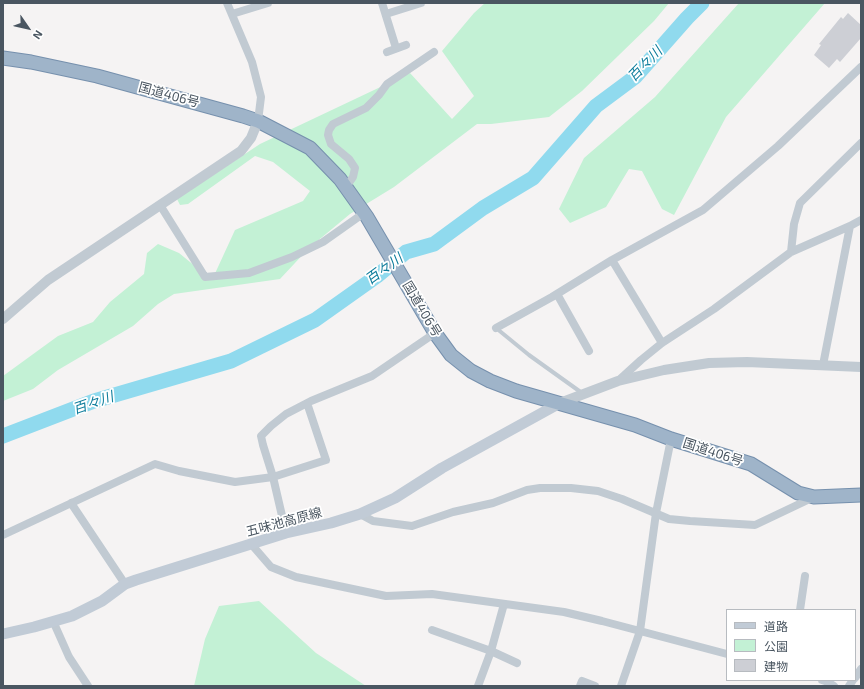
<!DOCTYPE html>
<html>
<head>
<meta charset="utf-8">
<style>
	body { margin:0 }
	#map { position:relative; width:864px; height:689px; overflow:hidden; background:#f5f3f3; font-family:"Exo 2","Noto Sans JP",sans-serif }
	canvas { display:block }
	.frame { position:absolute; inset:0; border:4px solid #4a5661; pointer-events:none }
	.legend { position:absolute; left:726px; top:609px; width:130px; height:72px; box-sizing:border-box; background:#fff; border:1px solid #b7bbc0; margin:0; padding:5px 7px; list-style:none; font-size:12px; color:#4a5661 }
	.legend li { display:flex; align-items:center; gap:8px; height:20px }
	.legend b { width:20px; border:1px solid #b7bbc0 }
	.north { position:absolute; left:8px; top:8px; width:40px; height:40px; -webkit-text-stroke:3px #fff; paint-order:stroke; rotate:124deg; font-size:11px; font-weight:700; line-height:16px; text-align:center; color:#4a5661 }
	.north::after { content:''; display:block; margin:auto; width:14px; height:18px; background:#4a5661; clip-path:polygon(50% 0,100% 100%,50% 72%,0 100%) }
</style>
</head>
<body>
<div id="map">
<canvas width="864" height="689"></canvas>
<div class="frame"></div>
<ul class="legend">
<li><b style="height:5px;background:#c1cbd6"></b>道路</li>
<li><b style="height:11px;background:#c3f1d5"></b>公園</li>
<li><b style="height:11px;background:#cdcfd5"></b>建物</li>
</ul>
<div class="north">N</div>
</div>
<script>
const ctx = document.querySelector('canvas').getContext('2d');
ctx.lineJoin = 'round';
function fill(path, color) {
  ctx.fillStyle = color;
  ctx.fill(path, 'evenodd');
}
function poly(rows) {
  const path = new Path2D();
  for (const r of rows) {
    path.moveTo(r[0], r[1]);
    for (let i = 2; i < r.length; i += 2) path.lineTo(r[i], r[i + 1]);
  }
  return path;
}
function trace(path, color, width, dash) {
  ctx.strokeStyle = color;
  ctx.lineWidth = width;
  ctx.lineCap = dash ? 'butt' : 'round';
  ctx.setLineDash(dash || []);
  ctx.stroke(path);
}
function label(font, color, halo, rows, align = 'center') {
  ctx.font = font + ' "Exo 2","Noto Sans JP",sans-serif';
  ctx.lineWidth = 3.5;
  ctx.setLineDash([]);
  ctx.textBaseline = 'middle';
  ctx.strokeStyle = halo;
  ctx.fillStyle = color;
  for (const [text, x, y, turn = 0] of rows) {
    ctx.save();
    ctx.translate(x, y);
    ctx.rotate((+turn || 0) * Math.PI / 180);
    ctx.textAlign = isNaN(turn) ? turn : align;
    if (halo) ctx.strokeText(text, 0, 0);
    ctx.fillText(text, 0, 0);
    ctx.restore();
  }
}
const green = poly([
	[485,3,669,3,654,21,582,91,549,117,491,124,477,124,394,187,350,214,309,248,280,279,174,294,158,304,133,326,58,370,33,389,3,401,3,376,58,336,93,322,110,302,144,274,147,253,158,244,179,253,212,280,235,230,303,201,310,191,273,162,255,156,188,204,180,205,177,199,260,144,410,73,452,119,474,96,442,51,474,13],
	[739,3,825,3,726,117,674,215,662,209,642,171,629,169,606,207,570,223,559,209,584,158,655,97],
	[259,601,316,653,366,686,194,686,205,639,219,606]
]);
const river = poly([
	[3,436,94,401,231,361,315,320,377,276,406,252,434,244,483,208,533,178,596,106,635,77,687,18,702,3]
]);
const building = poly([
	[848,13,861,25,861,38,840,62,837,59,829,68,814,55,821,45,819,44,841,17,843,19]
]);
const service = poly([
	[496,328,529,355,582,393]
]);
const minor = poly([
	[227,3,252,62,261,97,258,121],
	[382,3,396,48],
	[232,14,268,3],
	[386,14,421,3],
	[387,52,406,45],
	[346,187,353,177,355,168,349,159,331,144,328,135,329,130,333,124,366,108,379,95,387,84,434,52],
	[160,205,205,277,249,273,292,257,323,242,364,213],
	[791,252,794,224,800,203,861,143],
	[612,260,662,343],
	[557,294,589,351],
	[496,328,552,297,612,260,703,210,778,146,861,67],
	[823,365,850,226],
	[618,381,641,360,662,343,714,309,791,252,850,226,861,220],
	[71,503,125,584],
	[360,514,373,521,412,526,453,512,493,503,527,490,540,488,571,488,598,491,622,499,669,519,690,521,755,525,814,497],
	[286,533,273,477,263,445,261,436,271,426,286,414,311,401,372,376,435,333],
	[3,535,155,464,179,471,235,482,273,477,326,460,307,403],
	[252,545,271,567,296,577,386,596,432,594,564,612,602,621,727,654],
	[800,610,805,576],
	[53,621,69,657,88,686],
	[432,630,491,651,517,663],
	[855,678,861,669],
	[822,680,828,682,834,686],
	[478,686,491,651,504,604],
	[580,686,582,681,595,686],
	[621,686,640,631,656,513,671,439],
	[849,686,853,680]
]);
const tertiary = poly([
	[3,319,48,280,241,151,251,138,258,121],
	[560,403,618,381,664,370,709,363,747,362,861,367]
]);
const secondary = poly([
	[3,634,34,627,72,616,102,601,125,584,136,580,286,533,331,523,360,514,395,498,442,468,560,403]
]);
const trunk = poly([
	[3,58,31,62,97,76,243,116,258,121,310,148,340,179,367,217,435,333,451,355,471,371,490,381,516,391,635,425,671,439,751,464,798,493,814,497,861,495]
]);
const streetNames = [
	["国道406号",169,95,15],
	["国道406号",422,309,59],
	["国道406号",713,452,18],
	["五味池高原線",284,522,-15]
];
const waterNames = [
	["百々川",645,64,-46],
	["百々川",384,269,-36],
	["百々川",93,403,-19]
];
fill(green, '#c3f1d5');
trace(river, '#90daee', 15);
fill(building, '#cdcfd5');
trace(trunk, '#7690ad', 15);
trace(service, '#c1cad2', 4);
trace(minor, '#c1cad2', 8);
trace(tertiary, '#c1cad2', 10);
trace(secondary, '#c1cbd6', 11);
trace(trunk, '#9fb4c9', 13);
label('13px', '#4a5661', '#fff', streetNames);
label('italic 14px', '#0c7c9b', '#fff', waterNames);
</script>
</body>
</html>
